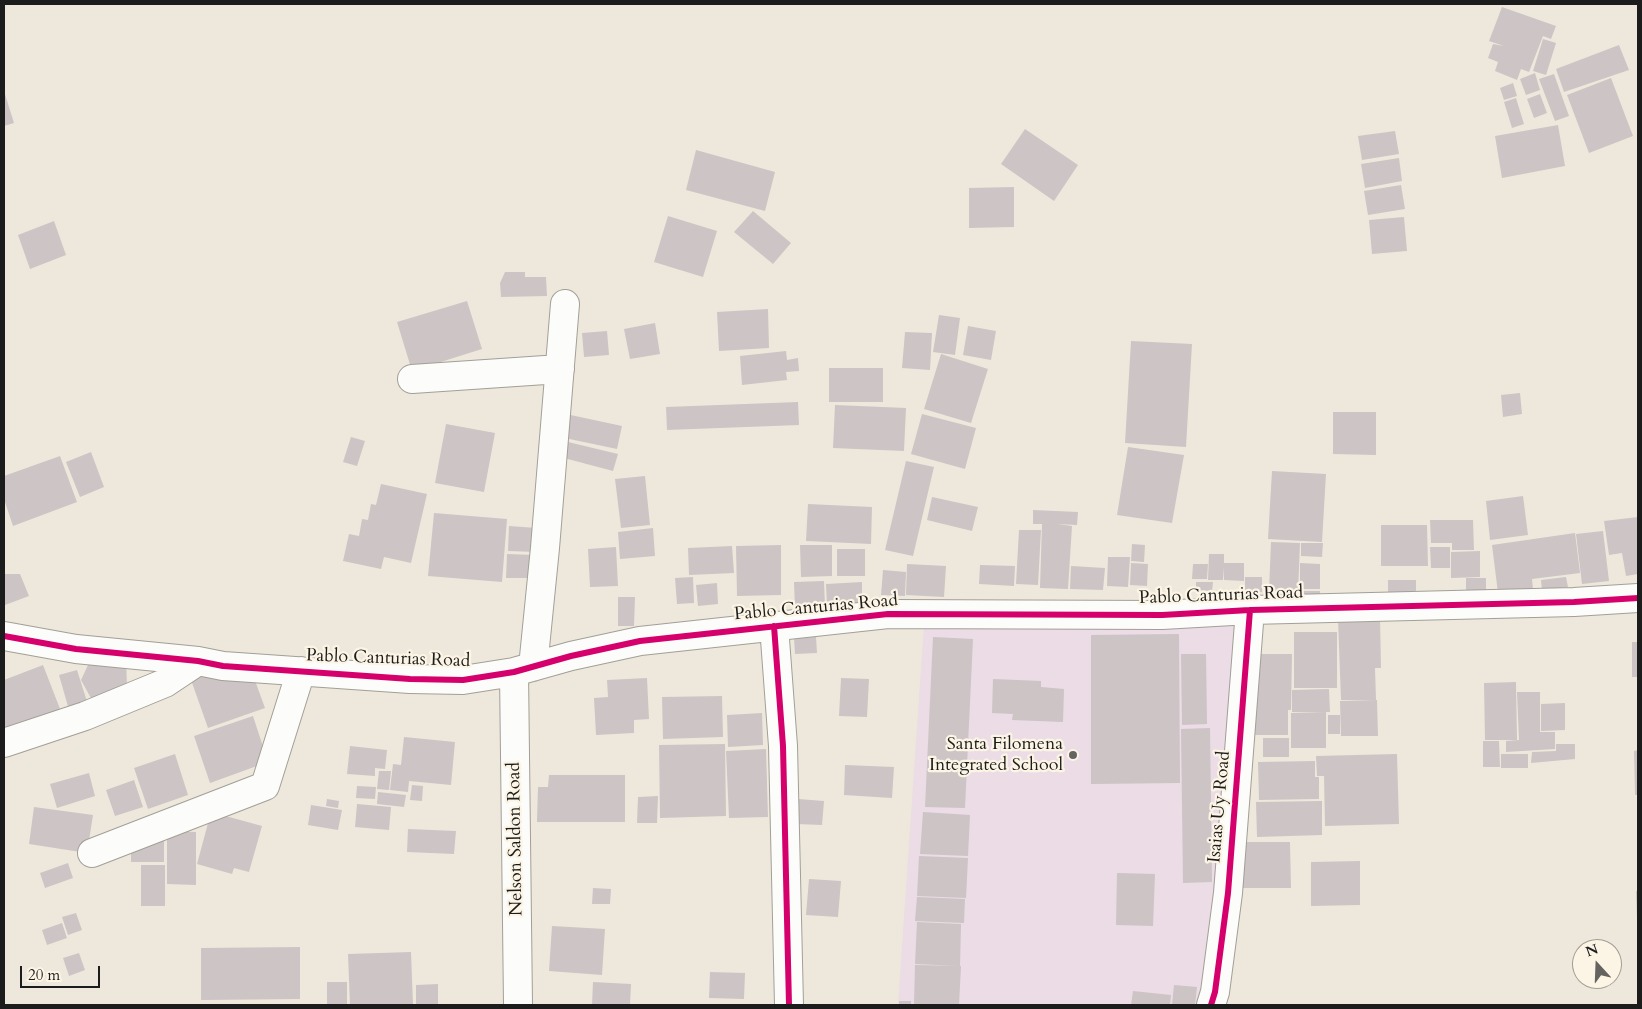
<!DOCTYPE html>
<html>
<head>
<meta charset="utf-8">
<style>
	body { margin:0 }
	#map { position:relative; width:1642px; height:1009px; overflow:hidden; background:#ede8db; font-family:Cardo,serif }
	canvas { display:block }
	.frame { position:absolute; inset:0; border:5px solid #1c1c1c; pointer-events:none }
	.north { position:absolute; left:1572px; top:939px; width:50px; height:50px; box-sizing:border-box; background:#fcf5e5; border:1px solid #a29e95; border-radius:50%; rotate:340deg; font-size:14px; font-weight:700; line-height:20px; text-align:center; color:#1c1c1c }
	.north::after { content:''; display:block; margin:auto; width:18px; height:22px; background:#65635f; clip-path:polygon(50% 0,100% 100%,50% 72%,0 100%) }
	.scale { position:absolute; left:20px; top:966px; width:80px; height:22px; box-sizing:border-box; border:2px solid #1c1c1c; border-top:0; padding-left:6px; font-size:15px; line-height:18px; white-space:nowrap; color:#1c1c1c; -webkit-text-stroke:4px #fcf5e5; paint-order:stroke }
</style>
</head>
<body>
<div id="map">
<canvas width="1642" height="1009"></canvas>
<div class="frame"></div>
<div class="north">N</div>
<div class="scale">20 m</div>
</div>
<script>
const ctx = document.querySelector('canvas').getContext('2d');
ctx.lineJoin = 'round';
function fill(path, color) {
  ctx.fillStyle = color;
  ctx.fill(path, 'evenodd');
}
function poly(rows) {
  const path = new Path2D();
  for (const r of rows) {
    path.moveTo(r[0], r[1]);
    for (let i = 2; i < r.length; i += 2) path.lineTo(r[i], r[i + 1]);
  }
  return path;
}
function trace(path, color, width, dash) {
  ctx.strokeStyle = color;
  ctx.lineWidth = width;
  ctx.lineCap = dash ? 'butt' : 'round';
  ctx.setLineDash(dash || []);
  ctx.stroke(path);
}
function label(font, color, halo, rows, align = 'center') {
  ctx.font = font + ' Cardo,serif';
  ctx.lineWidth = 4.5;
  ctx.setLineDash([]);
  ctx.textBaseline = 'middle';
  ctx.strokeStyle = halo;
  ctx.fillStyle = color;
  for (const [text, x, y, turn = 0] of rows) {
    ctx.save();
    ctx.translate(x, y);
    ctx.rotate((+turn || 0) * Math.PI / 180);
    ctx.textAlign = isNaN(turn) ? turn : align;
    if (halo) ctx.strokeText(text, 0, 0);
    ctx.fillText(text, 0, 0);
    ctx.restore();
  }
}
const built = poly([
	[1239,623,1221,885,1200,1005,898,1005,924,625]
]);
const building = poly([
	[1502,7,1556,26,1551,39,1543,36,1529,72,1521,69,1517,80,1495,71,1498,62,1488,58,1493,44,1504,46,1489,41],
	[1543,39,1556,43,1546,75,1533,71],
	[1619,45,1629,70,1564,92,1556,69],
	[1535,73,1540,90,1526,95,1520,79],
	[1554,74,1569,116,1555,121,1539,79],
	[1611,78,1633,136,1589,153,1567,95],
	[1513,83,1517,96,1504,100,1500,88],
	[4,91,14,123,4,126],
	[1540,94,1547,113,1534,118,1527,99],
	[1516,98,1524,124,1512,128,1504,102],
	[1558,125,1565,166,1502,178,1495,136],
	[1025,129,1078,165,1054,201,1001,164],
	[1395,131,1399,154,1362,160,1358,136],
	[696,150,775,172,765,211,686,190],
	[1399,158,1402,181,1365,188,1361,164],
	[1401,185,1405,209,1368,215,1364,191],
	[1014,187,1014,227,969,228,969,188],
	[753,211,791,243,773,264,734,232],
	[668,216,717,231,703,277,654,262],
	[1404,217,1407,251,1372,254,1369,220],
	[54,221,66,255,30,269,18,235],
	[505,272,525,272,525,277,546,277,547,296,501,297,500,283],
	[467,301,482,349,412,371,397,322],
	[768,309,769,348,719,351,717,312],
	[939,315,960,318,955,355,933,352],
	[655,323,660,354,630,359,624,329],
	[968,326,996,331,991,360,963,355],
	[607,331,609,355,584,357,582,333],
	[905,332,932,333,930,370,902,368],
	[1131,341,1192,344,1186,447,1125,443],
	[786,351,787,360,798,358,799,371,786,372,787,380,742,385,740,356],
	[941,354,988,369,971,423,924,409],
	[829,368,883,368,883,402,829,402],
	[1520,393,1522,414,1503,417,1501,395],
	[798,402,799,425,667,430,666,407],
	[835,405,906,408,904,451,833,448],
	[1333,412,1376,412,1376,455,1333,454],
	[566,414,622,426,617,449,560,437],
	[922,414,976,428,965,469,911,454],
	[446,424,495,433,484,492,435,483],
	[351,437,365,441,357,466,343,462],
	[568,442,618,454,613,471,564,458],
	[1128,447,1184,455,1172,523,1117,515],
	[91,452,104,487,80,497,66,462],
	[60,456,77,502,13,526,4,499,4,476],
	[906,461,934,467,913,556,885,550],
	[1272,471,1326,474,1322,542,1268,539],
	[645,476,650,525,621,528,615,479],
	[381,484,427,494,411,563,384,557,381,569,343,561,349,534,359,536,362,519,368,520,371,504,376,505],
	[1523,496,1528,535,1490,540,1486,501],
	[932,497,978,507,972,531,927,520],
	[808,504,872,507,871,544,806,541],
	[1033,510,1078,512,1077,525,1057,524,1072,526,1068,589,1040,588,1042,524,1033,524],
	[434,513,507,519,502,582,428,576],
	[1638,517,1638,574,1626,576,1622,553,1609,555,1604,521],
	[1430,520,1473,520,1474,550,1452,550,1452,543,1431,543],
	[1381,525,1427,525,1428,566,1381,566],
	[509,526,537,528,536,552,508,551],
	[653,528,655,556,620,559,618,532],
	[1019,530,1041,530,1038,585,1016,584],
	[1603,531,1609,581,1582,584,1576,534],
	[1575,533,1580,573,1532,579,1533,589,1498,593,1492,545],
	[1271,542,1300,543,1298,592,1269,591],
	[1301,543,1323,543,1322,557,1301,556],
	[1132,544,1145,545,1144,562,1131,561],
	[781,545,781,595,737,596,736,546],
	[800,545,832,545,832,576,801,577],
	[732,546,734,573,689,575,688,548],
	[616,547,618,586,590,587,588,549],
	[1430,547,1450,547,1450,568,1431,568],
	[837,549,865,549,865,576,837,576],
	[1480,551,1480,577,1451,578,1451,552],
	[507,554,535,555,534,578,506,578],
	[1209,554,1224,554,1224,563,1244,563,1244,581,1224,580,1224,567,1223,580,1208,580],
	[1108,557,1130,557,1128,587,1107,586],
	[1131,563,1148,564,1147,586,1130,585],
	[1300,563,1320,564,1320,589,1300,589],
	[907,564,946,566,944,597,906,595],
	[1193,564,1208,564,1207,579,1192,579],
	[980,565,1015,566,1014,586,979,584],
	[1071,566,1105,568,1103,590,1070,589],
	[883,570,906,572,905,596,881,595],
	[4,574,20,574,29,596,5,605],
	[693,577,694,603,677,604,675,578],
	[1245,577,1262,577,1262,592,1245,591],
	[1566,577,1568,587,1542,590,1541,580],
	[1466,578,1486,578,1486,595,1466,595],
	[1388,580,1416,580,1416,597,1388,597],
	[824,581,825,607,795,608,794,582],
	[862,582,862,605,827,606,826,584],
	[1196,582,1213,582,1212,591,1196,590],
	[717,583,718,604,698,606,696,585],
	[1300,591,1320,591,1320,602,1300,601],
	[618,597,635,597,634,626,618,626],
	[1380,618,1381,668,1375,668,1376,700,1341,700,1338,619],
	[1294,632,1337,632,1337,688,1294,688],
	[1179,634,1180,783,1091,784,1091,635],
	[816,637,817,653,795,654,794,638],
	[933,637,973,639,965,808,925,807],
	[1632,642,1638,642,1638,677,1632,677],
	[1181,654,1206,654,1207,724,1182,725],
	[1257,654,1292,654,1291,710,1288,710,1288,735,1255,735],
	[126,658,127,688,92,700,81,680,88,665],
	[43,665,62,714,4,736,4,680],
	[77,670,90,711,71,717,59,675],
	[253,675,265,708,208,728,190,677],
	[647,678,649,719,634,720,634,733,596,735,594,698,608,697,607,680],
	[841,678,869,679,867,717,839,716],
	[993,679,1041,681,1041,687,1064,689,1063,722,1012,720,1013,714,992,713],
	[1516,682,1517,740,1485,740,1484,683],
	[1329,689,1330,712,1292,712,1292,690],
	[1517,692,1540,692,1540,732,1555,732,1555,749,1506,752,1506,741,1519,740],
	[722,696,723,737,663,739,662,697],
	[1377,700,1378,736,1341,736,1340,701],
	[1565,703,1565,730,1541,731,1541,704],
	[1326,712,1326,748,1291,748,1291,713],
	[762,713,763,745,728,747,727,715],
	[1328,715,1340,715,1340,734,1328,734],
	[253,716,268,762,210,783,194,736],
	[1210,728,1212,882,1183,883,1181,729],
	[404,737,455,742,451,785,409,781,408,792,390,790,393,764,401,765],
	[1263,738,1289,738,1289,757,1263,757],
	[1483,741,1499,741,1500,767,1483,767],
	[725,744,726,816,660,818,659,745],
	[1556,744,1575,744,1575,759,1531,763,1532,752,1556,751],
	[350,746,387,750,385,769,375,768,375,776,347,774],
	[766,749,768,817,729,818,726,751],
	[1638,750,1638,795,1635,795,1634,751],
	[175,754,188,795,148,809,134,768],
	[1397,754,1399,824,1325,826,1324,776,1317,776,1316,756],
	[1501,754,1528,754,1528,768,1501,768],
	[1315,761,1315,777,1319,777,1319,799,1259,800,1258,762],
	[845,765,894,767,892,798,844,795],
	[379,771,391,771,389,790,377,789],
	[89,773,95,796,57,808,50,784],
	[549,775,625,775,625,822,537,822,538,787,548,787],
	[134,780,143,807,115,816,106,790],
	[412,785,423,786,422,801,410,800],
	[357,786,376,787,375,799,356,798],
	[378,792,406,795,404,807,377,804],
	[658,796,657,823,637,823,638,797],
	[327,799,339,801,338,808,326,806],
	[798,799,824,801,822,825,796,824],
	[1322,801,1322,835,1257,837,1256,802],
	[357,804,391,807,389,830,355,827],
	[311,805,342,810,338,830,308,825],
	[34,807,93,815,87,853,29,844],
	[211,812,262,826,249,872,234,868,232,874,197,864],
	[923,812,970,815,968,856,920,854],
	[408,829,456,831,454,854,407,852],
	[167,831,196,832,196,885,167,884],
	[131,840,164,840,164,862,131,862],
	[1242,842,1290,842,1291,888,1243,888],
	[919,856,968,858,966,898,917,896],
	[1360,861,1360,905,1311,906,1311,862],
	[68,863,73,878,45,888,40,873],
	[141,865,165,865,165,906,141,906],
	[1117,873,1155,874,1153,926,1116,925],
	[809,879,841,881,838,917,806,915],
	[593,888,611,889,610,904,592,904],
	[1636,891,1638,891,1638,919,1637,919],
	[917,897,965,899,964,923,915,921],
	[76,913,82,930,68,935,62,917],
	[917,922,961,924,960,966,915,964],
	[62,923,67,938,47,945,42,930],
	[552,926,605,929,602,975,549,971],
	[300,947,300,999,201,1000,201,948],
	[411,952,413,1005,350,1005,348,954],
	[79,953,85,970,69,976,63,958],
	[915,965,961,966,959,1005,914,1005],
	[710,972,745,973,744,999,709,998],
	[327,982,347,982,347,1005,327,1005],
	[593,982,631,984,630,1005,592,1005],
	[438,984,438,1005,416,1005,416,985],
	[1174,985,1197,987,1195,1005,1172,1005],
	[1133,991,1171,995,1170,1005,1131,1005],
	[899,1001,911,1001,911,1005,899,1005]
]);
const minor = poly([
	[412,379,560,369],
	[774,626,783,746,789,1005],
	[4,636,76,649,198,661,223,666,410,679,463,680,514,672,571,656,640,641,888,614,1162,615,1250,610,1574,602,1638,598],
	[533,667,545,548,565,304],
	[514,672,518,1005],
	[4,743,85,716,165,683,198,661],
	[92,853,265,786,301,671],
	[1211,1005,1215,992,1228,893,1250,610]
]);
const cycleway = poly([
	[774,626,783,746,789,1005],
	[4,636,76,649,198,661,223,666,410,679,463,680,514,672,571,656,640,641,888,614,1162,615,1250,610,1574,602,1638,598],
	[1211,1005,1215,992,1228,893,1250,610]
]);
const markers = [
	[1073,755,5,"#65635f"]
];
const streetNames = [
	["Pablo Canturias Road",1221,596,-2],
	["Pablo Canturias Road",816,608,-5],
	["Pablo Canturias Road",388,659,2],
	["Isaias Uy Road",1220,807,-85],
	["Nelson Saldon Road",516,839,-91]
];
const poiNames = [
	["Santa Filomena",1063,745],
	["Integrated School",1063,766]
];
fill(built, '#ebdce5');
fill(building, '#cdc4c5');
trace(minor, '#a29f97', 30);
trace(minor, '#fcfcfa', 28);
trace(cycleway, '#d6006c', 6);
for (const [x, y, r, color] of markers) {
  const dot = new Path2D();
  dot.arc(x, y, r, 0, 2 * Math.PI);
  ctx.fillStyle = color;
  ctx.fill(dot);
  trace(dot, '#fcf5e5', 2);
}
label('18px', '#1c1c1c', '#fcf5e5', streetNames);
label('18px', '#1c1c1c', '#fcf5e5', poiNames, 'right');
</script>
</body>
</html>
